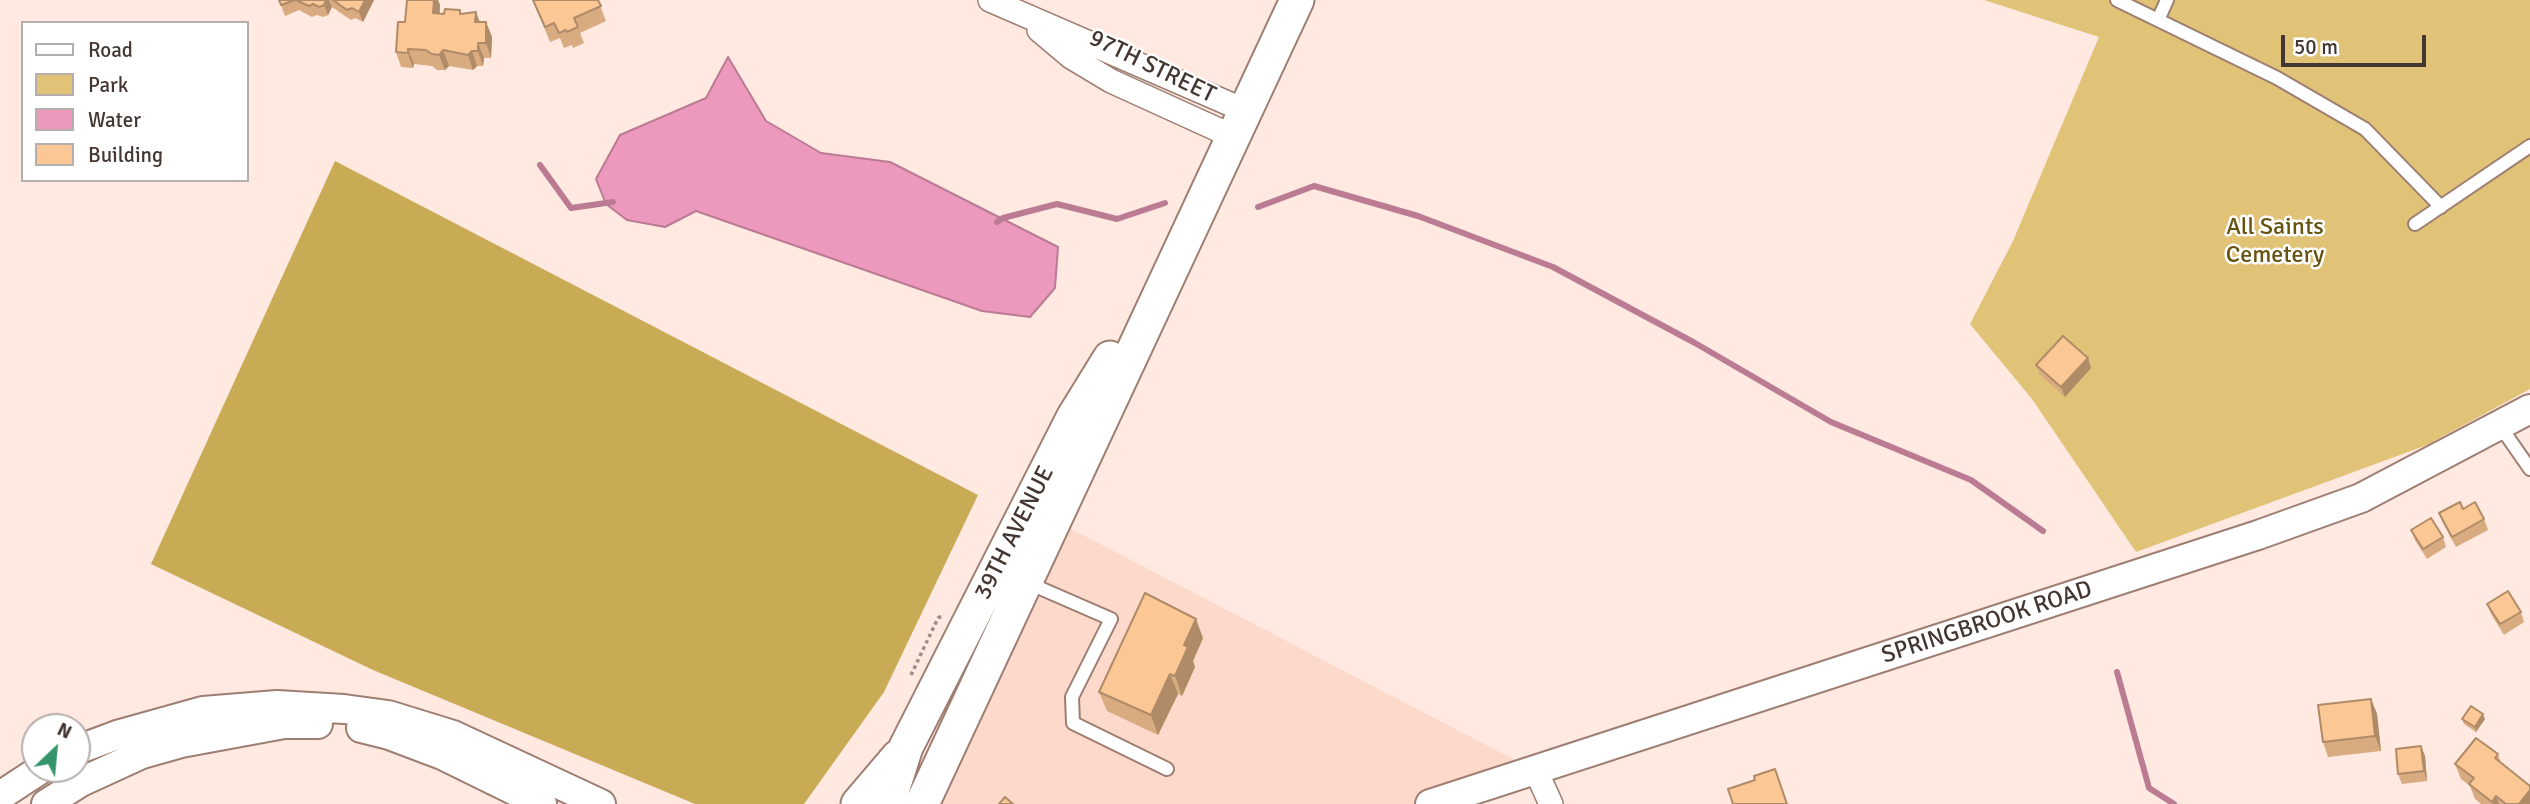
<!DOCTYPE html>
<html>
<head>
<meta charset="utf-8">
<style>
	body { margin:0 }
	#map { position:relative; width:2530px; height:804px; overflow:hidden; background:#ffe9e1; font-family:Signika,sans-serif }
	canvas { display:block }
	.legend { position:absolute; left:21px; top:21px; width:228px; height:161px; box-sizing:border-box; background:#fff; border:2px solid #b4afad; margin:0; padding:9px 12px; list-style:none; font-size:21px; color:#443631 }
	.legend li { display:flex; align-items:center; gap:14px; height:35px }
	.legend b { width:35px; border:2px solid #b4afad }
	.north { position:absolute; left:21px; top:713px; width:70px; height:70px; box-sizing:border-box; background:#fff; border:2px solid #b4afad; border-radius:50%; rotate:26deg; font-size:19px; font-weight:700; line-height:28px; text-align:center; color:#443631 }
	.north::after { content:''; display:block; margin:auto; width:24px; height:32px; background:#36946c; clip-path:polygon(50% 0,100% 100%,50% 72%,0 100%) }
	.scale { position:absolute; left:2281px; top:35px; width:145px; height:32px; box-sizing:border-box; border:4px solid #443631; border-top:0; padding-left:9px; font-size:21px; line-height:24px; white-space:nowrap; color:#443631; -webkit-text-stroke:5px #fff; paint-order:stroke }
</style>
</head>
<body>
<div id="map">
<canvas width="2530" height="804"></canvas>
<ul class="legend">
<li><b style="height:9px;background:#fff"></b>Road</li>
<li><b style="height:19px;background:#e0c377"></b>Park</li>
<li><b style="height:19px;background:#ed99bd"></b>Water</li>
<li><b style="height:19px;background:#fbc795"></b>Building</li>
</ul>
<div class="north">N</div>
<div class="scale">50 m</div>
</div>
<script>
const ctx = document.querySelector('canvas').getContext('2d');
ctx.lineJoin = 'round';
function fill(path, color) {
  ctx.fillStyle = color;
  ctx.fill(path, 'evenodd');
}
function poly(rows) {
  const path = new Path2D();
  for (const r of rows) {
    path.moveTo(r[0], r[1]);
    for (let i = 2; i < r.length; i += 2) path.lineTo(r[i], r[i + 1]);
  }
  return path;
}
function trace(path, color, width, dash) {
  ctx.strokeStyle = color;
  ctx.lineWidth = width;
  ctx.lineCap = dash ? 'butt' : 'round';
  ctx.setLineDash(dash || []);
  ctx.stroke(path);
}
function label(font, color, halo, rows, align = 'center') {
  ctx.font = font + ' Signika,sans-serif';
  ctx.lineWidth = 5;
  ctx.setLineDash([]);
  ctx.textBaseline = 'middle';
  ctx.strokeStyle = halo;
  ctx.fillStyle = color;
  for (const [text, x, y, turn = 0] of rows) {
    ctx.save();
    ctx.translate(x, y);
    ctx.rotate((+turn || 0) * Math.PI / 180);
    ctx.textAlign = isNaN(turn) ? turn : align;
    if (halo) ctx.strokeText(text, 0, 0);
    ctx.fillText(text, 0, 0);
    ctx.restore();
  }
}
const built = poly([
	[1054,520,1536,771,1430,804,921,804]
]);
const green = poly([
	[1984,0,2530,0,2530,389,2427,445,2136,552,2032,399,1970,324,2013,241,2099,37]
]);
const forest = poly([
	[335,161,978,495,884,692,804,804,695,804,373,670,151,564]
]);
const water = poly([
	[728,57,766,121,821,153,890,162,1058,247,1055,288,1030,317,982,311,696,211,665,227,627,220,606,204,596,179,620,135,706,98,728,57]
]);
const stream = poly([
	[540,165,571,208,613,202],
	[1258,207,1314,186,1418,216,1553,267,1695,343,1831,422,1971,480,2043,531],
	[997,222,1003,218,1057,204,1117,219,1165,203],
	[2117,672,2149,788,2174,804]
]);
const path = poly([
	[911,675,938,618,943,615]
]);
const service = poly([
	[2117,0,2277,78,2365,129,2441,207],
	[2158,20,2167,0],
	[2415,224,2530,146],
	[2500,426,2530,469],
	[1026,582,1111,619,1072,697,1073,723,1167,769]
]);
const minor = poly([
	[990,0,1246,111],
	[1039,30,1071,57,1111,81,1234,137],
	[1536,771,1551,804]
]);
const tertiary = poly([
	[361,728,389,735,442,755,542,804],
	[77,750,117,735,203,711,277,705,344,709,388,715,453,735,601,804],
	[0,796,41,769],
	[46,804,81,782,142,754,181,743,284,724,318,724],
	[1430,804,2258,535,2361,498,2530,409]
]);
const secondary = poly([
	[858,804,898,757],
	[888,804,906,747,1073,418,1110,358],
	[922,804,1297,0]
]);
const wall = poly([
	[279,0,374,0,363,22,355,18,351,20,332,7,328,15,323,17,317,15,312,17,299,10,285,16],
	[407,0,438,0,440,5,439,13,444,14,460,10,461,14,476,12,480,22,486,22,492,37,491,58,484,58,483,66,477,66,473,70,449,66,445,70,437,70,432,66,414,64,413,68,401,67,396,52,405,22],
	[533,0,598,0,606,21,580,33,584,43,573,48,572,45,564,48,560,38,550,42],
	[2088,358,2091,368,2065,397,2040,375,2036,365],
	[2463,509,2484,519,2488,530,2456,547,2443,523,2439,513],
	[2411,530,2443,537,2446,547,2427,559,2415,540],
	[2487,604,2521,612,2524,622,2504,635,2491,614],
	[1203,638,1193,661,1195,667,1182,696,1178,694,1158,735,1107,711,1099,692],
	[2371,699,2377,714,2381,751,2328,757,2323,742],
	[2462,719,2485,719,2476,732,2464,724],
	[2421,746,2425,756,2427,781,2402,784,2398,774],
	[2498,754,2501,763,2530,804,2481,804,2475,799,2470,786,2461,779,2455,764]
]);
const shadedWall = poly([
	[326,0,329,0,332,7,328,15,324,5],
	[365,0,374,0,363,22,359,12],
	[434,0,438,0,440,5,439,28,433,13],
	[476,12,481,27,475,22],
	[486,22,492,37,491,58,486,43],
	[478,43,484,58,483,66,478,51],
	[408,49,414,64,413,68,408,53],
	[443,50,449,66,445,70,439,55],
	[472,51,477,66,473,70,468,55],
	[2088,358,2091,368,2065,397,2061,387],
	[1196,619,1203,638,1193,661,1195,667,1182,696,1175,676,1184,645],
	[1170,674,1178,694,1158,735,1151,715],
	[2371,699,2377,714,2381,751,2375,736],
	[2483,714,2485,719,2476,732,2475,727],
	[2421,746,2425,756,2427,781,2424,771],
	[2530,790,2530,804,2519,804],
	[2496,796,2499,804,2493,804,2492,802]
]);
const building = poly([
	[279,0,295,0,281,5,279,0],
	[296,0,326,0,324,5,319,7,313,4,309,6,296,0],
	[333,0,365,0,359,12,352,8,347,10,333,0],
	[407,0,434,0,433,13,444,14,445,9,460,10,460,14,476,12,475,22,486,22,486,43,478,43,478,51,472,51,468,55,443,50,439,55,432,54,426,50,408,49,408,53,396,52,398,22,405,22,407,0],
	[533,0,598,0,601,6,574,18,578,27,567,32,566,30,559,33,554,23,545,27,533,0],
	[2063,336,2088,358,2061,387,2036,365,2063,336],
	[2460,502,2463,509,2475,502,2484,519,2452,537,2439,513,2460,502],
	[2431,518,2443,537,2423,549,2411,530,2431,518],
	[2508,591,2521,612,2500,624,2487,604,2508,591],
	[1145,593,1196,619,1184,645,1188,647,1175,676,1170,674,1151,715,1099,692,1145,593],
	[2371,699,2375,736,2323,742,2318,705,2371,699],
	[2471,706,2483,714,2475,727,2462,719,2471,706],
	[2476,738,2498,754,2495,758,2530,786,2530,790,2519,804,2506,804,2496,796,2492,802,2469,784,2474,778,2455,764,2476,738],
	[2421,746,2424,771,2398,774,2396,749,2421,746],
	[1775,769,1787,804,1733,804,1728,789,1755,780,1754,776,1775,769],
	[1005,797,1013,804,999,804,1005,797]
]);
const streetNames = [
	["97TH STREET",1152,67,26],
	["39TH AVENUE",1015,533,-63],
	["SPRINGBROOK ROAD",1987,623,-18]
];
const parkNames = [
	["All Saints",2275,228],
	["Cemetery",2275,256]
];
fill(built, '#fdd9cc');
fill(green, '#e0c377');
fill(forest, '#c9aa55');
fill(water, '#ed99bd');
trace(water, '#ba7b93', 2);
trace(stream, '#ba7b93', 6);
trace(service, '#9e7e72', 16);
trace(minor, '#9e7e72', 26);
trace(tertiary, '#9e7e72', 32);
trace(secondary, '#9e7e72', 37);
trace(path, '#9e8c85', 3.5, [3.5, 3.5]);
trace(service, '#fff', 12);
trace(minor, '#fff', 23);
trace(tertiary, '#fff', 28);
trace(secondary, '#fff', 33);
fill(wall, '#d8ab80');
fill(shadedWall, '#b08b68');
fill(building, '#fbc795');
trace(building, '#b08b68', 2);
label('24px', '#443631', '#fff', streetNames);
label('24px', '#675210', '#fff', parkNames);
</script>
</body>
</html>
